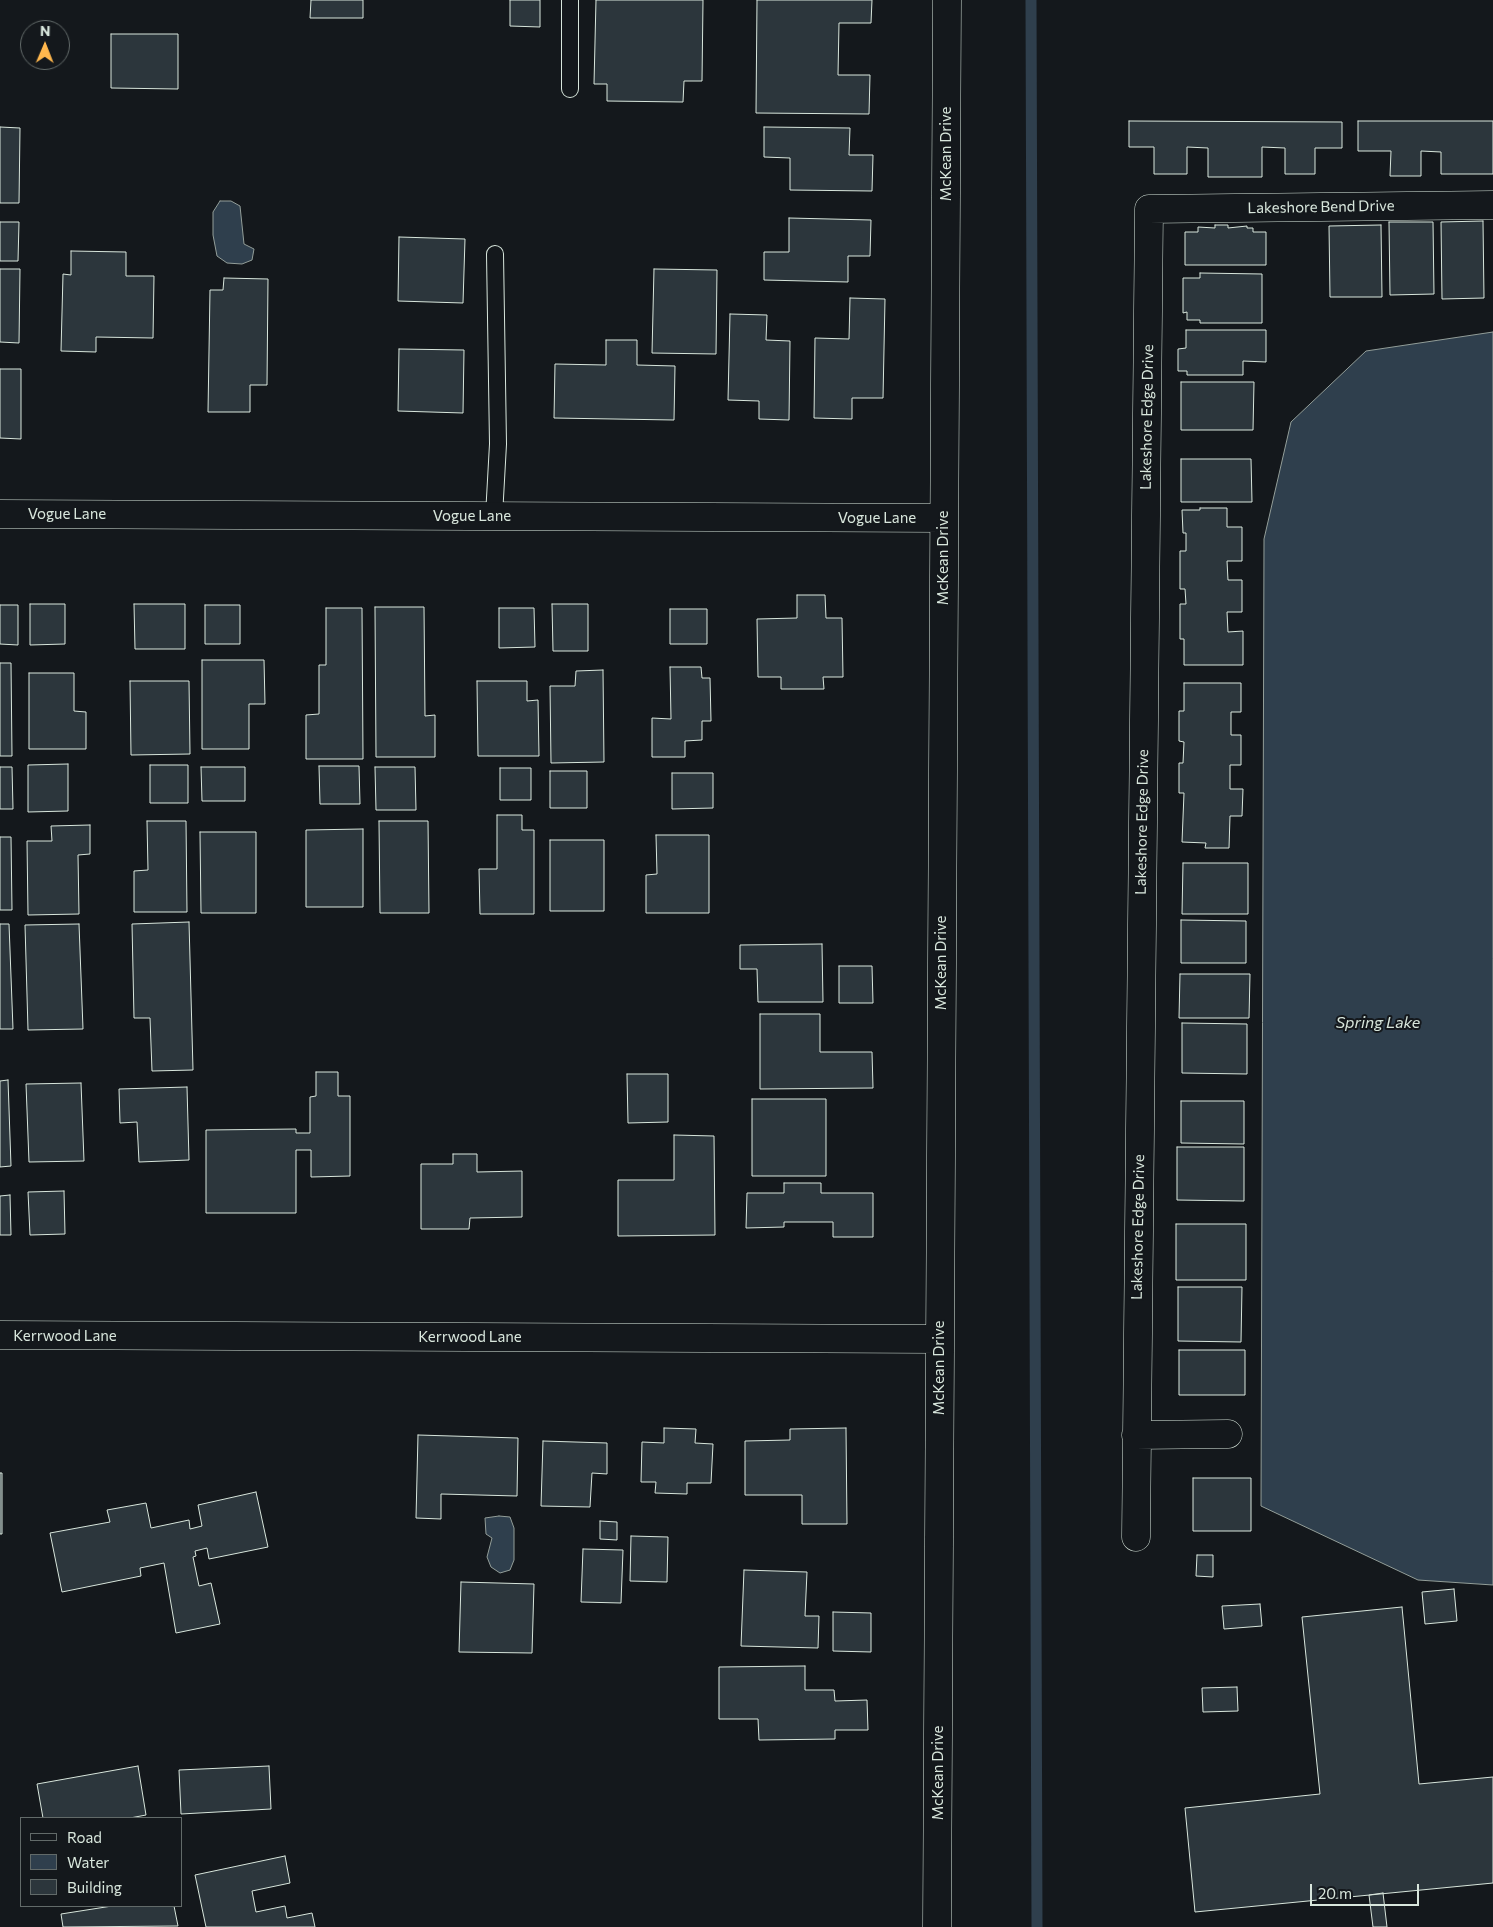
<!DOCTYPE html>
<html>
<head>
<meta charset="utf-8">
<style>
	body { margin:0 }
	#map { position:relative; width:1493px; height:1927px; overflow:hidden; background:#14181c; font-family:Commissioner,sans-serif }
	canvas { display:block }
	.legend { position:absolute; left:20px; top:1817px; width:162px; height:90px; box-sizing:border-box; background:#14181c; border:1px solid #626a69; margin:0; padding:6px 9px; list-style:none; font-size:15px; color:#d8e6dc }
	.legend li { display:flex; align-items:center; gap:10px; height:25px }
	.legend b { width:25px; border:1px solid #626a69 }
	.north { position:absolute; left:20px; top:20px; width:50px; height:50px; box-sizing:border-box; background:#14181c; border:1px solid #626a69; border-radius:50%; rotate:1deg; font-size:14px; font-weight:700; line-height:20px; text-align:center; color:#d8e6dc }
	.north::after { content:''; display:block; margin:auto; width:18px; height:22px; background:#ffb74d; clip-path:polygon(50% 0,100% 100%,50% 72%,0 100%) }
	.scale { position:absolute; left:1310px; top:1884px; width:109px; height:22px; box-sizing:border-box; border:2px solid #d8e6dc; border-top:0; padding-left:6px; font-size:15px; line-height:18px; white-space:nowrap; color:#d8e6dc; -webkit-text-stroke:4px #14181c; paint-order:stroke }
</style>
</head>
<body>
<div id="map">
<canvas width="1493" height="1927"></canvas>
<ul class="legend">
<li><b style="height:6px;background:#14181c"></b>Road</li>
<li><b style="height:14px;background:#2f3f4d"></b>Water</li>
<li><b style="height:14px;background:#2c363c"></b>Building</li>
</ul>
<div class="north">N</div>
<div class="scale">20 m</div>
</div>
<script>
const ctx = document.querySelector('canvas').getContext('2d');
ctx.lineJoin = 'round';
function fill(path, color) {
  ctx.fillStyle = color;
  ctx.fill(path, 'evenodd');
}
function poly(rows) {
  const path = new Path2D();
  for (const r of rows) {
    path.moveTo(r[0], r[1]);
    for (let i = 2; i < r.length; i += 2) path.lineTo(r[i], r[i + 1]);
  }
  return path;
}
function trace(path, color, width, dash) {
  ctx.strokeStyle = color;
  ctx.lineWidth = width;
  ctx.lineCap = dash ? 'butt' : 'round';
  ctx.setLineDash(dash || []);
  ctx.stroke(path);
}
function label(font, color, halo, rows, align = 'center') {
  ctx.font = font + ' Commissioner,sans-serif';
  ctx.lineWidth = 4;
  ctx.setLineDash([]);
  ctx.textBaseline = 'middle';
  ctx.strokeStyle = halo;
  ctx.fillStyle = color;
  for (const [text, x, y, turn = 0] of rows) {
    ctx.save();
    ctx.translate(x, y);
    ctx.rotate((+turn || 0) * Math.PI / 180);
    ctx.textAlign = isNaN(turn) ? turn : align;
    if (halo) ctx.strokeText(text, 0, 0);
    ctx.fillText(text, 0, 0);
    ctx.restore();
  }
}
const water = poly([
	[220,201,231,201,240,206,244,244,254,249,252,260,242,264,227,263,217,256,213,235,213,212,220,201],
	[1493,332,1493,1585,1418,1580,1261,1506,1264,539,1291,422,1366,351,1493,332],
	[499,1516,510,1517,514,1528,514,1560,510,1570,500,1573,491,1567,487,1557,492,1538,486,1534,485,1518,499,1516]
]);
const stream = poly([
	[1031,0,1037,1927]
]);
const building = poly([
	[311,0,363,0,363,18,310,18,311,0],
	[510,0,540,0,540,27,510,26,510,0],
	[596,0,703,0,702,81,684,81,683,102,607,101,607,84,594,84,596,0],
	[757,0,872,0,871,23,839,23,838,75,870,75,869,114,756,113,757,0],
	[111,34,178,34,178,89,111,88,111,34],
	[1129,121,1342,122,1342,148,1315,148,1315,174,1285,174,1285,148,1262,147,1262,177,1208,177,1208,148,1187,147,1187,174,1154,174,1154,147,1129,147,1129,121],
	[1358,121,1493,121,1493,174,1441,174,1441,152,1421,151,1421,176,1390,176,1391,151,1358,151,1358,121],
	[0,127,20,128,19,203,0,203,0,127],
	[764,127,850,128,849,155,873,155,872,191,790,190,790,158,764,157,764,127],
	[789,218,871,220,870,256,848,256,848,282,764,280,764,252,789,252,789,218],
	[1483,221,1484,298,1442,299,1441,222,1483,221],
	[0,222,19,222,18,261,0,261,0,222],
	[1389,222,1433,222,1434,294,1390,295,1389,222],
	[1215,225,1228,225,1228,228,1247,226,1247,228,1253,228,1253,232,1266,232,1266,265,1185,265,1185,232,1198,232,1198,227,1215,228,1215,225],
	[1381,225,1382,297,1330,297,1329,226,1381,225],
	[399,237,465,239,463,303,398,301,399,237],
	[71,251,126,252,126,276,154,276,153,338,96,337,96,352,61,351,63,274,71,275,71,251],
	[0,269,20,269,19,343,0,342,0,269],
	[654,269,717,270,716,354,652,353,654,269],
	[1200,273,1262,274,1262,323,1200,323,1200,320,1187,320,1187,312,1183,313,1183,278,1200,278,1200,273],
	[224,278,268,279,267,385,250,385,250,412,208,412,210,290,223,290,224,278],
	[850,298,885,299,883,398,852,398,852,419,814,418,815,338,849,339,850,298],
	[730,314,767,315,766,340,790,341,789,420,759,419,759,401,728,400,730,314],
	[1186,330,1266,330,1266,362,1243,361,1243,375,1187,375,1187,371,1178,371,1178,349,1186,348,1186,330],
	[606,340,637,340,637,365,675,366,674,420,554,418,555,364,606,365,606,340],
	[399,349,464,350,463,413,398,411,399,349],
	[0,369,21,369,21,439,0,438,0,369],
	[1181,382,1254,382,1253,430,1181,430,1181,382],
	[1181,459,1251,459,1252,502,1181,502,1181,459],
	[1200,508,1227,508,1227,527,1242,527,1242,561,1227,561,1228,580,1242,580,1242,612,1227,612,1228,632,1243,631,1243,665,1184,665,1184,639,1180,639,1180,604,1186,604,1185,589,1180,589,1180,551,1186,551,1186,533,1183,533,1182,510,1200,510,1200,508],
	[797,595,825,595,826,618,842,618,843,677,823,677,824,689,781,689,781,677,758,677,757,619,797,618,797,595],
	[30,604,65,604,65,644,30,645,30,604],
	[134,604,185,604,185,649,135,649,134,604],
	[552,604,588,604,588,651,553,651,552,604],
	[0,605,18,605,18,645,0,644,0,605],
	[205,605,240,605,240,644,205,644,205,605],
	[375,607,424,607,425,716,435,715,435,757,376,757,375,607],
	[326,608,362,608,363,759,306,759,306,715,319,714,319,665,326,665,326,608],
	[499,608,534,608,535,647,499,648,499,608],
	[670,609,707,609,707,644,670,644,670,609],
	[202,660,264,660,265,704,249,704,249,749,202,749,202,660],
	[0,663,11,663,12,756,0,756,0,663],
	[670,667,701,667,702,678,710,678,711,721,702,721,702,740,685,741,685,757,652,757,652,718,671,719,670,667],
	[603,670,604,762,551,763,550,686,575,686,576,671,603,670],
	[29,673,74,673,74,711,86,712,86,749,29,749,29,673],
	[130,681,189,681,190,754,131,755,130,681],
	[477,681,527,681,527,701,538,700,539,756,478,756,477,681],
	[1184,683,1241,683,1241,712,1231,712,1231,735,1241,735,1241,765,1230,765,1230,789,1243,789,1242,816,1230,816,1229,848,1205,848,1206,843,1182,842,1184,793,1179,793,1179,763,1183,763,1184,742,1179,741,1179,711,1184,711,1184,683],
	[68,764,68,811,28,812,28,765,68,764],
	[150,765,188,765,188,803,150,803,150,765],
	[319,766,359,766,360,804,320,804,319,766],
	[0,767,12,767,13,809,0,809,0,767],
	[201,767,245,767,245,801,202,801,201,767],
	[375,767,415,767,416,810,376,810,375,767],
	[500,768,531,768,531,800,500,800,500,768],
	[550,771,587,771,587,808,550,808,550,771],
	[672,773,713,773,713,808,672,809,672,773],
	[497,815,522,815,522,830,534,830,534,914,480,914,479,869,497,869,497,815],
	[147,821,186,821,187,912,134,912,134,871,148,870,147,821],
	[379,821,428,821,429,913,380,913,379,821],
	[90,825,90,854,78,855,79,914,28,915,27,841,52,841,51,826,90,825],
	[363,829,363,907,306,907,306,830,363,829],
	[200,832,256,832,256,913,201,913,200,832],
	[656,835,709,835,709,913,646,913,646,875,657,874,656,835],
	[0,837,11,837,12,910,0,910,0,837],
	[550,840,604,840,604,911,550,911,550,840],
	[1183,863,1248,863,1248,914,1182,914,1183,863],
	[1181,920,1246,921,1246,963,1181,963,1181,920],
	[189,922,193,1070,152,1071,150,1018,134,1018,132,924,189,922],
	[0,924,9,924,13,1029,0,1029,0,924],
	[79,924,83,1029,28,1030,25,925,79,924],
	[822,944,823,1002,758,1002,757,969,740,969,740,945,822,944],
	[839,966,872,966,873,1003,839,1003,839,966],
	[1180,974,1250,974,1249,1018,1179,1018,1180,974],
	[760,1014,820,1014,820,1052,872,1052,873,1088,760,1089,760,1014],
	[1182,1023,1247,1024,1247,1074,1182,1073,1182,1023],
	[316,1072,338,1072,338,1096,350,1096,350,1176,311,1177,311,1150,296,1150,296,1213,206,1213,206,1130,296,1129,296,1133,310,1133,310,1097,316,1096,316,1072],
	[627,1074,668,1074,668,1122,628,1123,627,1074],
	[8,1080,11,1166,0,1167,0,1081,8,1080],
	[81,1083,84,1161,29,1162,26,1084,81,1083],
	[187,1087,189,1160,139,1162,137,1122,120,1123,119,1089,187,1087],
	[752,1099,826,1099,826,1176,752,1176,752,1099],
	[1181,1101,1244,1101,1244,1144,1181,1143,1181,1101],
	[674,1135,714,1136,715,1235,618,1236,618,1180,674,1180,674,1135],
	[1177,1147,1244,1147,1244,1201,1177,1200,1177,1147],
	[453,1154,477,1154,477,1172,522,1171,522,1217,470,1218,469,1229,421,1229,421,1164,453,1164,453,1154],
	[784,1183,821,1183,821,1193,873,1193,873,1237,833,1237,833,1222,784,1222,784,1227,746,1228,747,1193,784,1193,784,1183],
	[64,1191,65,1234,30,1235,28,1192,64,1191],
	[10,1195,11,1235,0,1235,0,1196,10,1195],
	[1176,1224,1246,1224,1246,1280,1176,1280,1176,1224],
	[1178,1287,1242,1287,1241,1342,1178,1341,1178,1287],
	[1179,1350,1245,1350,1245,1395,1179,1395,1179,1350],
	[664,1428,696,1429,695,1443,713,1444,711,1483,687,1483,687,1494,655,1493,656,1482,641,1482,642,1442,664,1443,664,1428],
	[846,1428,847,1524,802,1524,802,1495,745,1495,745,1441,790,1440,790,1429,846,1428],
	[418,1435,518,1438,517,1496,441,1494,441,1519,416,1518,418,1435],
	[543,1441,607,1443,607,1474,592,1473,590,1507,541,1506,543,1441],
	[0,1473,2,1473,2,1534,0,1534,0,1473],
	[1193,1478,1251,1478,1251,1531,1193,1531,1193,1478],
	[256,1492,268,1547,209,1559,207,1548,195,1551,196,1556,193,1557,199,1586,211,1583,220,1624,176,1633,164,1563,140,1568,141,1576,62,1592,50,1533,110,1522,107,1510,146,1503,151,1528,189,1520,190,1529,202,1526,198,1505,256,1492],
	[600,1521,617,1522,617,1540,600,1539,600,1521],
	[631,1536,668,1537,667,1582,630,1581,631,1536],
	[583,1549,623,1550,621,1603,581,1602,583,1549],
	[1197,1555,1213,1555,1213,1577,1196,1576,1197,1555],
	[744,1570,807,1572,805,1616,819,1616,818,1648,741,1646,744,1570],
	[461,1582,534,1584,532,1653,459,1652,461,1582],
	[1454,1589,1457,1621,1425,1624,1422,1592,1454,1589],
	[1260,1604,1262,1626,1224,1629,1222,1606,1260,1604],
	[1402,1607,1419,1784,1493,1777,1493,1883,1195,1912,1185,1808,1320,1794,1302,1617,1402,1607],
	[833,1612,871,1613,871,1652,833,1651,833,1612],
	[805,1666,805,1690,834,1690,835,1701,867,1700,868,1730,835,1730,835,1739,759,1740,758,1719,719,1719,719,1667,805,1666],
	[1237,1687,1238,1711,1203,1712,1202,1688,1237,1687],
	[138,1766,146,1815,130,1818,43,1818,37,1784,138,1766],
	[269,1766,271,1809,181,1814,179,1770,269,1766],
	[285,1856,290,1883,252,1891,256,1912,285,1906,287,1918,312,1913,315,1927,206,1927,195,1875,285,1856],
	[1383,1893,1387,1927,1373,1927,1369,1895,1383,1893],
	[112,1906,174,1906,178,1926,63,1927,61,1914,112,1906]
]);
const service = poly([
	[570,0,570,89],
	[494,516,498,444,495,254]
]);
const minor = poly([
	[0,514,943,518],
	[0,1335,939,1339],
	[1136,1435,1228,1434],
	[1136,1537,1149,209,1493,205],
	[937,1927,947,0]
]);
const streetNames = [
	["McKean Drive",946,154,-90],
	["Lakeshore Bend Drive",1321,207,-1],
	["Lakeshore Edge Drive",1147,417,-89],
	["Vogue Lane",67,514],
	["Vogue Lane",472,516],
	["Vogue Lane",877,518],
	["McKean Drive",943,558,-90],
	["Lakeshore Edge Drive",1142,822,-89],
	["McKean Drive",941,963,-90],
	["Lakeshore Edge Drive",1138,1227,-89],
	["Kerrwood Lane",65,1336],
	["Kerrwood Lane",470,1337],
	["McKean Drive",939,1368,-90],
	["McKean Drive",938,1773,-90]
];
const waterNames = [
	["Spring Lake",1378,1023]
];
fill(water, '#2f3f4d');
trace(water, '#939e99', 1);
trace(stream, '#2f3f4d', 11);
fill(building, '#2c363c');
trace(building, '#d8e6dc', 1);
trace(service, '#d8e6dc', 18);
trace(minor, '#d8e6dc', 29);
trace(service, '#14181c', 16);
trace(minor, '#14181c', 28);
label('15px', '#d8e6dc', '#14181c', streetNames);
label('italic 16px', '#d8e6dc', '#14181c', waterNames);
</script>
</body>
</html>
